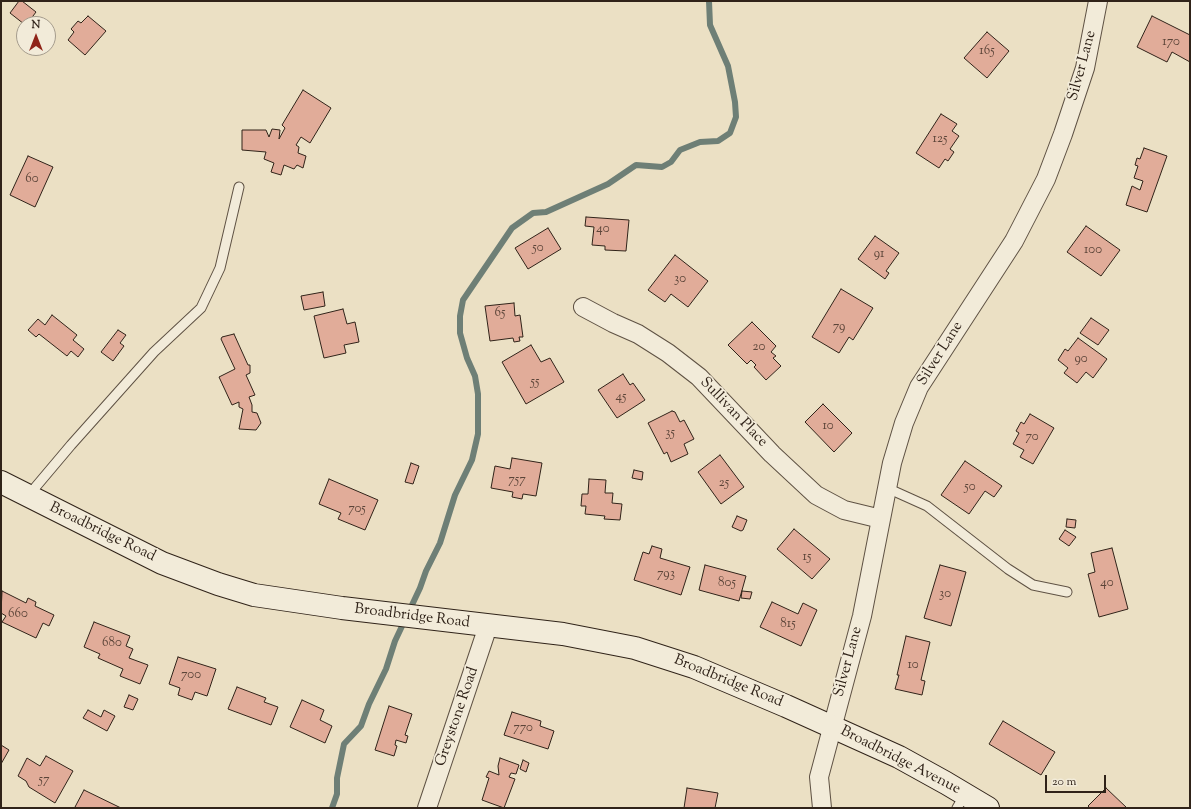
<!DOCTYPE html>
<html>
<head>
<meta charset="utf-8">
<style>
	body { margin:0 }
	#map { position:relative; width:1191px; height:809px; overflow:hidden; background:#ebe0c4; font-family:"Sorts Mill Goudy",serif }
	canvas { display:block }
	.frame { position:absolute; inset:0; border:2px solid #302319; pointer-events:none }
	.north { position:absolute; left:16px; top:16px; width:40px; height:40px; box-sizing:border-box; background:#f2ebd9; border:1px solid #a49b8c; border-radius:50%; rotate:0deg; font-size:11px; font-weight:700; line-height:16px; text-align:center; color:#302319 }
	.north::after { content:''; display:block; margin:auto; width:14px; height:18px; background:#8f2418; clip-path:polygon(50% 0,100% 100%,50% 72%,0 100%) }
	.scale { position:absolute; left:1045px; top:775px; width:61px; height:18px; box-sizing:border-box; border:2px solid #302319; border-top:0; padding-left:5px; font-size:12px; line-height:14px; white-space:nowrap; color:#302319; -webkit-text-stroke:3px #f2ebd9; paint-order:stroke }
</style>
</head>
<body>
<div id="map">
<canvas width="1191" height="809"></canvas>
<div class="frame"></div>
<div class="north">N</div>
<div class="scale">20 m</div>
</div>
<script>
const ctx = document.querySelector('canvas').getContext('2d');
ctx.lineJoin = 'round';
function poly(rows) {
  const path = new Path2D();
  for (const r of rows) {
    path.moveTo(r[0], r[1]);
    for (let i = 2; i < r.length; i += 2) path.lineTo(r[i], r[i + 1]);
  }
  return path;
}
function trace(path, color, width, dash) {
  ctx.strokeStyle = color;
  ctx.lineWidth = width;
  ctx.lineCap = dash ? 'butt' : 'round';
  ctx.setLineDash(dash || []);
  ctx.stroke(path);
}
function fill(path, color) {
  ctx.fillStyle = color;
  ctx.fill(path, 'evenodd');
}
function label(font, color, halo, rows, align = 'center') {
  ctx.font = font + ' "Sorts Mill Goudy",serif';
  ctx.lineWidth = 3.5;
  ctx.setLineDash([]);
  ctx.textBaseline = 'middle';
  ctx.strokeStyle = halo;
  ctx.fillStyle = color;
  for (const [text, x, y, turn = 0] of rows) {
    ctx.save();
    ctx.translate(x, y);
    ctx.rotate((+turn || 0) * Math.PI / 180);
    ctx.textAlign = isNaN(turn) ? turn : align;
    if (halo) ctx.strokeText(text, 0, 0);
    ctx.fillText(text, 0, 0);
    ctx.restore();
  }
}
const stream = poly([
	[332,808,337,794,337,778,344,744,361,726,369,704,386,669,395,641,420,588,426,571,440,543,455,495,472,460,478,434,478,394,475,376,467,358,460,333,460,316,463,300,512,228,533,213,546,212,608,184,636,165,662,167,671,162,680,150,700,142,718,141,730,133,736,117,735,102,728,66,710,25,709,1]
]);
const building = poly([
	[19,1,22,1,36,12,27,24,24,24,10,13,19,1],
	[88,16,106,31,85,55,68,40,74,32,71,29,78,21,81,23,88,16],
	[1152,16,1190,35,1190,62,1172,52,1167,62,1137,47,1152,16],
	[987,32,1009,51,987,78,964,58,987,32],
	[303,90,331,108,310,143,301,137,296,145,299,147,298,153,306,156,303,168,297,165,294,169,284,165,281,175,271,172,274,163,264,159,266,152,242,150,242,130,266,130,269,137,272,129,280,130,279,139,285,128,282,125,303,90],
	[941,114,957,124,952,131,959,136,950,149,954,152,948,161,945,159,939,168,916,153,941,114],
	[1144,148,1167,156,1147,212,1126,205,1132,186,1140,190,1143,181,1134,178,1138,166,1135,165,1137,158,1140,159,1144,148],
	[28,156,53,167,35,207,10,195,28,156],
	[586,217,629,220,626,251,605,250,605,246,592,245,594,227,585,226,586,217],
	[1086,226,1120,250,1101,276,1067,252,1086,226],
	[548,228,561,249,528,269,515,248,548,228],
	[875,236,899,253,886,271,889,273,885,279,858,259,875,236],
	[675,255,708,281,688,307,671,294,665,302,648,290,675,255],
	[841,289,873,308,853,340,849,337,839,353,812,337,841,289],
	[323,292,325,306,304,310,301,296,323,292],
	[514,303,515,316,520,315,523,337,519,337,520,341,514,342,513,338,490,341,485,306,514,303],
	[343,309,347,324,355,322,359,342,344,345,346,353,324,358,314,316,343,309],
	[52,315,77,335,73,340,84,349,78,357,71,351,67,356,39,334,36,337,28,330,38,319,45,325,52,315],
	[1091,318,1109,330,1098,345,1080,333,1091,318],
	[752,322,776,346,771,352,776,356,773,358,781,366,766,380,754,367,756,365,751,360,747,364,728,345,752,322],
	[118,330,126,335,120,343,124,346,113,361,101,352,118,330],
	[234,334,248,365,250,365,250,373,246,375,255,395,249,397,252,405,252,412,257,413,261,423,256,430,239,429,243,409,239,407,239,402,232,405,219,377,235,369,221,339,222,337,234,334],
	[1078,338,1107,359,1093,378,1086,372,1077,383,1064,373,1068,368,1058,360,1065,349,1068,351,1078,338],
	[531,345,541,362,550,358,564,382,526,404,502,362,531,345],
	[623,374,630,385,633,383,645,400,617,418,598,390,623,374],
	[823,404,852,433,834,452,805,422,823,404],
	[672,411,675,412,680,422,684,420,694,439,684,444,688,454,671,462,667,452,664,454,648,423,672,411],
	[1030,414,1054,428,1033,464,1020,457,1024,450,1013,444,1019,433,1016,431,1021,422,1024,424,1030,414],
	[720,455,744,487,721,504,698,472,720,455],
	[512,458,542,463,536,496,523,494,522,499,512,497,513,492,491,488,495,466,510,469,512,458],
	[965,461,1002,486,994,497,985,491,969,514,941,495,965,461],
	[411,463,419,466,413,484,405,482,411,463],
	[634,470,643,472,642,480,632,478,634,470],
	[329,479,378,500,365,530,338,519,341,513,319,504,329,479],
	[589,479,606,480,605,493,613,493,612,503,622,504,620,520,604,519,605,516,585,514,586,506,581,506,582,494,588,494,589,479],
	[737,516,747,520,743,530,741,531,732,527,737,516],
	[1067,519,1076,520,1075,528,1066,527,1067,519],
	[794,529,830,559,812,579,777,549,794,529],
	[1065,530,1076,537,1069,546,1059,539,1065,530],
	[652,546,662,549,660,558,690,567,681,595,634,580,643,552,649,554,652,546],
	[1112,548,1128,609,1099,617,1088,574,1095,572,1091,553,1112,548],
	[705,565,746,576,739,601,699,590,705,565],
	[940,565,966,572,951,626,924,618,940,565],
	[2,591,26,603,28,598,36,602,35,606,54,615,49,626,43,623,36,638,2,622,6,616,1,613,2,591],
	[742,591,752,592,750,599,741,598,742,591],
	[772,602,798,614,803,603,817,610,801,646,760,627,772,602],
	[94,622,130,636,126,646,133,649,129,658,148,665,140,684,120,676,123,669,98,658,100,654,84,647,94,622],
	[906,636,930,642,921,680,925,681,922,695,895,689,899,675,897,675,906,636],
	[178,657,216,669,207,696,195,692,192,700,178,695,180,688,169,684,178,657],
	[237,687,266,698,264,702,278,707,271,725,228,709,237,687],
	[129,695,138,699,133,710,124,707,129,695],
	[302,700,324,710,320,720,332,726,325,743,290,727,302,700],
	[389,706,412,714,405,735,408,736,406,743,396,740,395,745,397,746,394,756,375,750,389,706],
	[88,710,101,717,104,710,115,716,107,731,83,718,88,710],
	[512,712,541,721,540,726,554,731,548,749,504,735,512,712],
	[1003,721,1055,752,1041,775,989,744,1003,721],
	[1,745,9,750,1,764,1,745],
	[46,756,73,771,55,803,29,787,26,781,18,776,27,758,40,766,46,756],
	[500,758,519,765,516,774,511,773,509,777,515,779,504,808,482,800,489,778,486,777,489,771,499,775,498,766,500,758],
	[523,760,529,763,526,772,520,769,523,760],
	[687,788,718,793,715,808,684,808,687,788],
	[1106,788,1127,808,1090,808,1088,806,1106,788],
	[84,790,121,808,78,808,75,807,84,790]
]);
const service = poly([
	[887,488,927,506,1008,569,1033,585,1067,592],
	[28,496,71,445,154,352,201,308,220,268,239,187],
	[957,808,965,794]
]);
const minor = poly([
	[583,307,613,323,638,334,668,353,699,377,772,454,816,495,844,510,881,519],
	[427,808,488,626],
	[822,808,819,777,862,616,892,463,904,423,919,387,1014,241,1046,179,1063,134,1085,68,1098,1]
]);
const secondary = poly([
	[1,482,162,563,218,584,254,595,342,608,563,634,635,648,694,667,786,706,899,757,946,783,988,808]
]);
const numberNames = [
	["170",1171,43],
	["165",987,52],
	["125",940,140],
	["60",32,180],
	["40",603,230],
	["50",538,249],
	["100",1093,251],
	["91",879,255],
	["30",680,280],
	["65",500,314],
	["79",839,328],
	["20",759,348],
	["90",1081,360],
	["55",535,383],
	["45",621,398],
	["10",828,427],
	["35",670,434],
	["70",1032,438],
	["757",517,481],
	["25",724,484],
	["50",970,488],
	["705",357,510],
	["15",807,558],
	["793",666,575],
	["805",727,584],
	["40",1107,584],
	["30",945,595],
	["660",18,615],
	["815",788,625],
	["680",112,644],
	["10",913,666],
	["700",191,676],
	["770",523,729],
	["57",44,781]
];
const streetNames = [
	["Silver Lane",1083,66,-75],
	["Silver Lane",941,354,-58],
	["Sullivan Place",733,413,46],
	["Broadbridge Road",102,533,26],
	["Broadbridge Road",412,617,7],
	["Silver Lane",849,662,-75],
	["Broadbridge Road",728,682,22],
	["Greystone Road",458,717,-71],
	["Broadbridge Avenue",900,761,27]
];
trace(stream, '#6e7f76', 6);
fill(building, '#e1ac99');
trace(building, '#302319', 1);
trace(service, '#5f5244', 11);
trace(minor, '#5f5244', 20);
trace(secondary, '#302319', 24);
trace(service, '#f2ebd9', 9);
trace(minor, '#f2ebd9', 18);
trace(secondary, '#f2ebd9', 22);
label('13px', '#5c4539', null, numberNames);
label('15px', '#302319', '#f2ebd9', streetNames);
</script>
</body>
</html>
